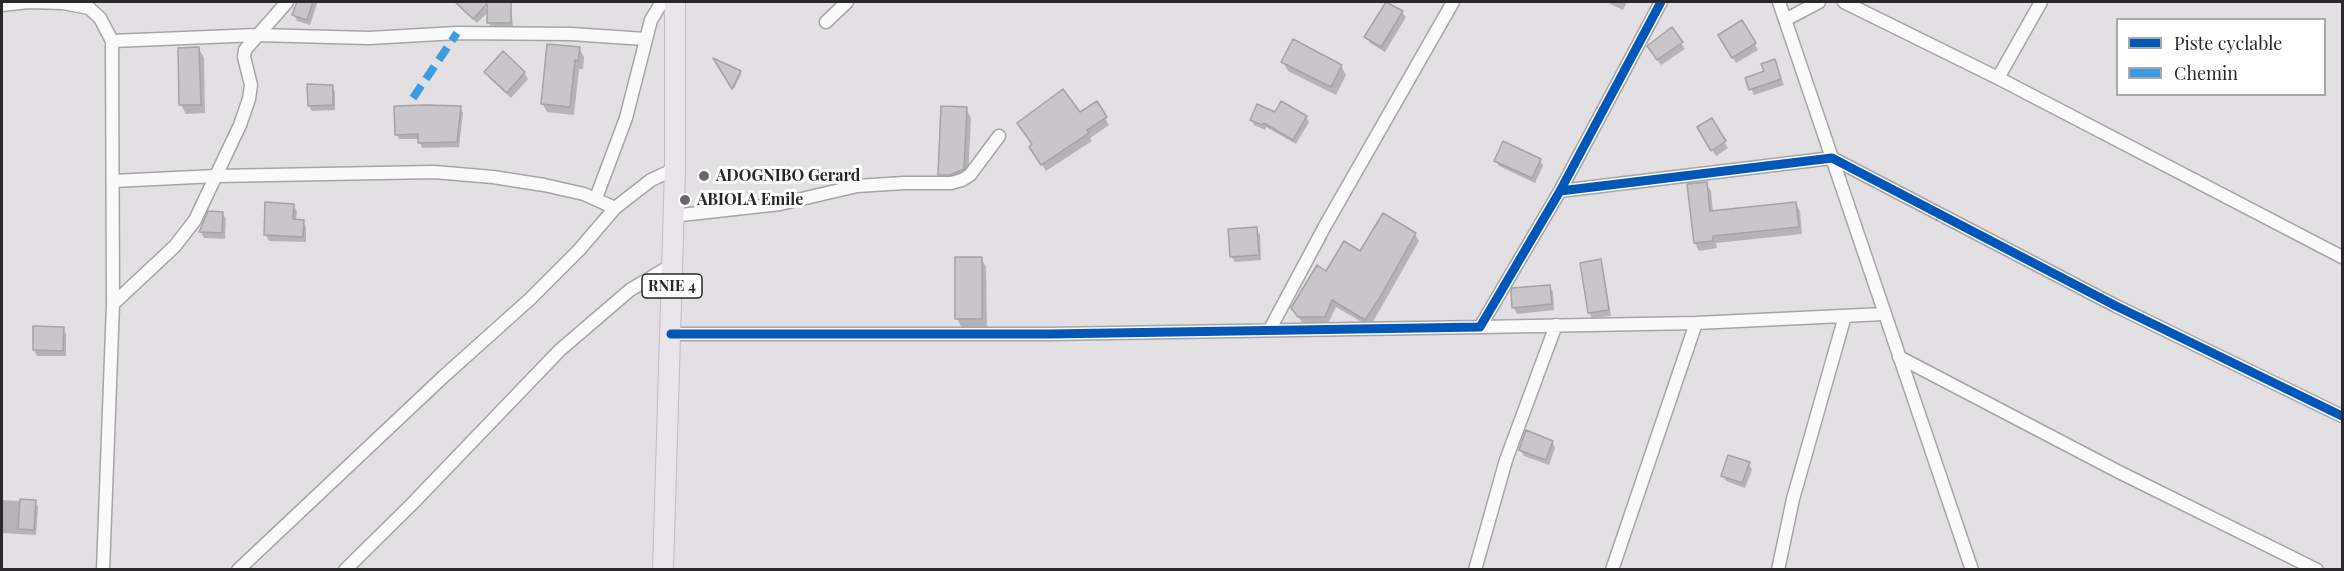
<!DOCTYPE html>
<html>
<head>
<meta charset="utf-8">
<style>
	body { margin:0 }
	#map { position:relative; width:2344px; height:571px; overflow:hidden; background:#e3e0e4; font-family:"Playfair Display",serif }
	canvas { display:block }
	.frame { position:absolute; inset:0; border:3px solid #292729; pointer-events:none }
	.legend { position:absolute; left:2116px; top:18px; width:210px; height:78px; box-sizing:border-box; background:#fff; border:2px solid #a9a9a9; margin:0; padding:8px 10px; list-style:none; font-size:18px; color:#292729 }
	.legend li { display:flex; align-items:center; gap:12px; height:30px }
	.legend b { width:30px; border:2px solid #a9a9a9 }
</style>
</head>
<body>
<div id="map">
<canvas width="2344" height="571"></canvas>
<div class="frame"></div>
<ul class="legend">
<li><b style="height:8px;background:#0057b8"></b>Piste cyclable</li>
<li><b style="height:8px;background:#3d9ce1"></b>Chemin</li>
</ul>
</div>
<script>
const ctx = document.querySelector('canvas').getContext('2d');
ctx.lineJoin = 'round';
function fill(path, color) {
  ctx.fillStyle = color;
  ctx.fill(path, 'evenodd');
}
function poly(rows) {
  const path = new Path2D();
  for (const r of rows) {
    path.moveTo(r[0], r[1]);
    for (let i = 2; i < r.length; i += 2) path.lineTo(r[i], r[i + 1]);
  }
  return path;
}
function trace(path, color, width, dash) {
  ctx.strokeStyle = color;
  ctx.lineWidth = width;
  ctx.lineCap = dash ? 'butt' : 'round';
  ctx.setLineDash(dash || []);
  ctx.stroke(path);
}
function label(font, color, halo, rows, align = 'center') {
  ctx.font = font + ' "Playfair Display",serif';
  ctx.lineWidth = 6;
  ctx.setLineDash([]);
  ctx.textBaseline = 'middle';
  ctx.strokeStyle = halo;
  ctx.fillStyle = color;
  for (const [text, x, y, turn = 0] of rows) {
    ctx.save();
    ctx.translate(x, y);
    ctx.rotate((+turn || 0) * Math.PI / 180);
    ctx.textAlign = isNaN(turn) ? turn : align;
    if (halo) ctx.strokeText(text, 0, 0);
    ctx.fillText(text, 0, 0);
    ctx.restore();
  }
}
const shadow = poly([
	[299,2,316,2,317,4,310,25,297,21,294,15],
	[455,2,481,2,488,12,477,23],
	[488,2,511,2,513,28,492,29,489,23],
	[1387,2,1402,12,1406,17,1385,52,1370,43,1366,37],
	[1606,2,1627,2,1623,10],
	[1742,22,1758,50,1736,63,1720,36],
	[1672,29,1685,49,1661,65,1652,52],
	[579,48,584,57,583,69,579,69,574,115,547,112,542,103],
	[199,49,204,58,205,113,186,114,181,105],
	[503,54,524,73,528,79,511,98,489,78,486,72],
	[716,61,740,72,741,74,734,89],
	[1774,61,1784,85,1754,95,1747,79,1766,72],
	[1283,62,1341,66,1346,75,1336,95,1288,71],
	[332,86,335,92,335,110,312,111,309,106],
	[1096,103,1109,125,1090,138,1092,141,1046,171,1035,154,1033,145],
	[460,107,463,113,459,147,422,148,419,139,399,139,396,134],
	[966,109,971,118,968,178,945,183,940,174],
	[1276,114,1306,117,1309,122,1296,144,1266,127,1265,130,1254,125,1251,119],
	[1711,120,1728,148,1716,156,1699,128],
	[1540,160,1543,166,1535,183,1499,166,1496,161],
	[1706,184,1711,191,1713,212,1795,203,1800,211,1802,234,1716,243,1717,248,1699,251,1695,243,1689,186],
	[293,205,297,211,296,221,303,221,306,227,306,242,269,241,266,235],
	[222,213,226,219,225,239,204,238,201,232],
	[1256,229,1260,235,1261,260,1235,262,1232,257],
	[1415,234,1419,241,1370,327,1336,307,1328,324,1303,324,1297,315,1327,273,1360,253],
	[981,258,986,267,987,327,962,328,957,319],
	[1600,261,1603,267,1611,316,1592,318,1589,313],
	[1549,286,1553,292,1554,310,1517,314,1514,308],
	[63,328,66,334,66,356,37,356,34,350],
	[1552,442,1555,448,1549,465,1524,456,1520,450],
	[1749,464,1752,470,1745,488,1726,481,1723,475],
	[2,500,35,502,38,507,36,535,2,533]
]);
const building = poly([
	[297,2,313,2,307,20,292,15,297,2],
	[455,2,511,2,511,23,487,23,487,4,473,19,455,2],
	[1386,2,1403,11,1381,47,1364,37,1386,2],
	[1742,20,1756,43,1732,58,1718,35,1742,20],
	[1672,27,1683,42,1657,60,1647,46,1672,27],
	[1293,39,1342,65,1331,87,1281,62,1293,39],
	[547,44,580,47,578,61,575,60,570,107,541,104,547,44],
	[199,47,201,105,179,105,178,48,199,47],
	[503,51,525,72,507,93,484,72,503,51],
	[713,58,741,71,732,89,713,58],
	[1775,59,1781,79,1749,90,1745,78,1764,71,1761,64,1775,59],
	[307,84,333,85,333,105,308,106,307,84],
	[1063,89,1080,112,1097,101,1107,117,1087,130,1089,133,1041,165,1029,147,1032,144,1017,123,1063,89],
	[1281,101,1307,116,1293,140,1264,123,1262,125,1250,120,1257,104,1275,112,1281,101],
	[427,105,461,106,457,142,418,143,418,134,395,135,394,106,427,105],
	[941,106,967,107,964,169,950,175,938,175,941,106],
	[1712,118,1726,141,1711,151,1697,127,1712,118],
	[1503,141,1541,159,1532,178,1494,161,1503,141],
	[1707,182,1710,211,1796,202,1799,227,1713,236,1713,241,1694,243,1687,184,1707,182],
	[265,202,294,204,293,219,304,220,303,237,264,235,265,202],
	[208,211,223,212,222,233,199,232,208,211],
	[1383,213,1416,233,1379,299,1365,320,1332,300,1325,317,1298,317,1291,308,1317,265,1326,271,1344,241,1360,251,1383,213],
	[1257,227,1259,255,1230,257,1228,229,1257,227],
	[955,257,982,257,982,319,955,319,955,257],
	[1601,259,1609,310,1588,313,1580,263,1601,259],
	[1550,285,1552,304,1512,308,1511,291,1512,288,1550,285],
	[33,326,64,327,63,351,33,350,33,326],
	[1526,430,1553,441,1546,460,1519,450,1526,430],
	[1728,455,1750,462,1742,483,1721,476,1728,455],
	[20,499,36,500,34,530,18,529,20,499]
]);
const minor = poly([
	[1779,2,1972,570],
	[1844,2,1998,78,2342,257],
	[2,5,28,2,63,3,89,8,100,18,112,41,113,304,103,570],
	[1785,20,1819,2],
	[826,22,847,2],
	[112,41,257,35,369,38,457,33,571,34,645,39],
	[1998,78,2041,2],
	[113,181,216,176,434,172,493,177,544,185,584,194,615,208],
	[1560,191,1832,158,2116,306,2342,416],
	[596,198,626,118,651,20,662,2],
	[672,216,780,204,857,186,904,183,951,183,962,180,970,175,999,136],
	[113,304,175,246,195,220,240,125,249,99,251,85,244,57,245,50,287,2],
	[1480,327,1696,323,1884,314],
	[1270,329,1325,226,1453,2],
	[671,334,1050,334,1480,327,1560,191,1661,2],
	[1899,357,2119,472,2317,570],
	[238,570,443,377,530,299,579,250,615,208,651,180,675,169],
	[345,570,412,504,560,350,630,290,672,265],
	[1475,570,1506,460,1556,325],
	[1612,570,1696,323],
	[1778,570,1793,499,1845,316]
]);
const primary = poly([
	[663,570,675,169,675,2]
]);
const quiet = poly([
	[413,98,457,33]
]);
const cycleway = poly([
	[1560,191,1832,158,2116,306,2342,416],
	[671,334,1050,334,1480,327,1560,191,1661,2]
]);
const markers = [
	[704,176,6,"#6a686a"],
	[685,200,6,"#6a686a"]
];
const shields = [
	[672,286,60]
];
const shieldNames = [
	["RNIE 4",672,286]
];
const poiNames = [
	["ADOGNIBO Gerard",716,176],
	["ABIOLA Emile",697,200]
];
fill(shadow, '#0003');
fill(building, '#c9c6c9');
trace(building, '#a5a2a6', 1.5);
trace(minor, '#a6a4a6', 15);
trace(primary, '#bebcbe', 22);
trace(minor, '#fbfafb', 12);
trace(primary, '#eae5eb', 20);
trace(quiet, '#3d9ce1', 8, [15, 8]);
trace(cycleway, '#0057b8', 9);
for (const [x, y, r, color] of markers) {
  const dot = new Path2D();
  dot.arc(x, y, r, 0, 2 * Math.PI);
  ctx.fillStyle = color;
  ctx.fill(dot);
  trace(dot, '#fff', 2);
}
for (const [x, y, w] of shields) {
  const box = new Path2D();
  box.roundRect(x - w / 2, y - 12, w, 24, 4.5);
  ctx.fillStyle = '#fff';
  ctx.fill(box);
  trace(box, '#292729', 1.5);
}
label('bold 15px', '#292729', null, shieldNames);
label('bold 16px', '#292729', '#fff', poiNames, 'left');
</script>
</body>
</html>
